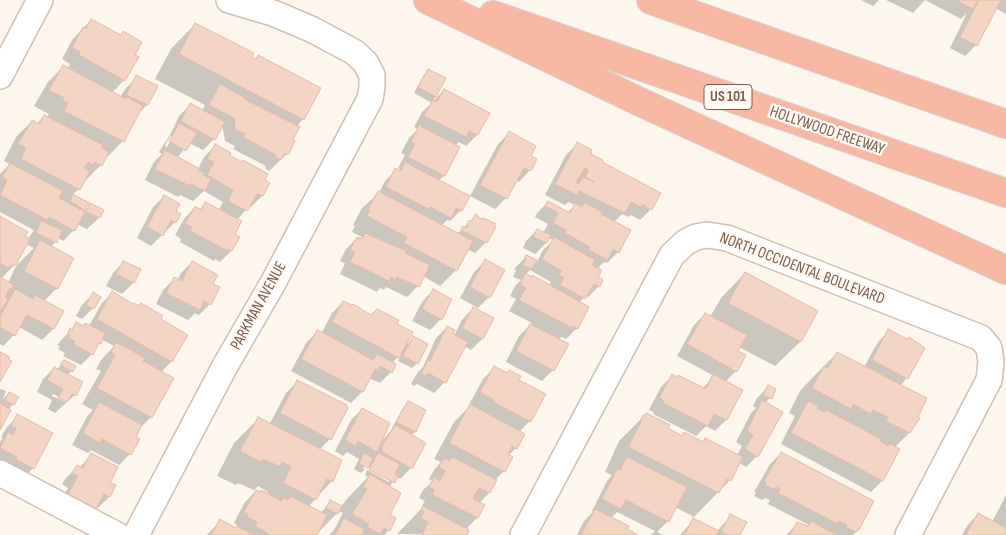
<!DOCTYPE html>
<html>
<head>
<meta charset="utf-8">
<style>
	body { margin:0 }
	canvas { display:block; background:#fdf6ec }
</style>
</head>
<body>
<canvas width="1006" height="535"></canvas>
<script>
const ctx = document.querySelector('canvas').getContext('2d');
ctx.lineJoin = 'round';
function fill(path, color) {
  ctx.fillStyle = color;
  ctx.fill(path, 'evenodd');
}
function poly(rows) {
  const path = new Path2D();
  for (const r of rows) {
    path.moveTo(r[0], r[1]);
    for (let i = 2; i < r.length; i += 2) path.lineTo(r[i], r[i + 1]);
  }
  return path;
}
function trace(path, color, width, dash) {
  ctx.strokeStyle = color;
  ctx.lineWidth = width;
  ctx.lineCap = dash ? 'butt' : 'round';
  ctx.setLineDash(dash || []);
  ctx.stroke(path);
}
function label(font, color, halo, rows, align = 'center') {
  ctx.font = font + ' "Sofia Sans Condensed",sans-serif';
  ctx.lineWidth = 5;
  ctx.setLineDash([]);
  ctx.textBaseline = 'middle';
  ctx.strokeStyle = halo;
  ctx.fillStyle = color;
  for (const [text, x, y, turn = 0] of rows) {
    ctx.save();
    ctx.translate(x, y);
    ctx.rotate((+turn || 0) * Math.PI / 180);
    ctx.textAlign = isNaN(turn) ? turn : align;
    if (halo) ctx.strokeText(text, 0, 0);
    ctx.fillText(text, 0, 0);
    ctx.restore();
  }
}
const shadow = poly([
	[861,0,879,0,873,6],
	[886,0,1006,0,1006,14,995,8,976,45,965,56,950,48,967,13,961,19,925,0,913,13],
	[91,20,133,55,124,80,112,93,120,97,126,88,137,77,156,86,147,105,138,114,123,141,107,157,106,156,101,165,85,181,83,180,79,189,72,195,87,203,83,212,90,205,102,211,99,218,87,229,77,224,74,230,63,241,58,238,51,247,57,288,44,301,62,311,53,329,42,340,19,327,14,335,3,346,0,344,0,219,28,239,34,230,0,212,0,174,10,164,4,161,16,137,32,121,37,124,44,116,47,118,49,114,34,106,48,82,64,66,68,68,70,64,62,59,72,40],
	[26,244,34,248,16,266,8,283,1,279,15,264],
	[195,24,251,58,255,60,258,57,303,119,296,127,288,153,269,171,265,168,266,166,233,149,235,146,225,141,223,129,221,127,214,139,203,150,189,143,178,157,198,169,204,157,215,146,268,183,262,196,251,207,249,206,237,220,233,234,238,237,231,251,220,262,215,259,214,261,180,242,181,239,175,235,184,219,195,207,199,210,206,203,219,210,223,202,204,191,193,201,180,195,178,197,145,180,154,162,162,154,159,152,171,133,179,116,190,105,202,111,205,105,155,79,171,49],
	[170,136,173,136,167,147,165,146],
	[197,170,204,174,203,176,196,172],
	[429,70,444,79,433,101,444,90,488,113,477,135,466,146,459,142,455,146,459,147,444,176,438,181,461,210,450,221,447,220,441,226,457,234,476,216,486,242,475,253,467,249,456,270,440,286,423,276,418,286,407,297,386,287,384,290,380,288,377,292,340,274,345,263,340,261,346,249,357,238,360,240,362,237,352,232,355,226,353,225,362,208,379,193,385,181,396,170,398,171,400,169,398,168,405,155,401,153,409,138,418,129,414,127,422,112,432,103,414,93,423,76],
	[509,133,529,156,530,170,519,182,516,180,506,198,495,209,470,196,498,144],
	[577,144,651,209,640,220,631,215,629,217,622,214,614,222,618,252,607,263,604,262,597,269,596,278,599,286,588,297,585,296,579,303,577,328,566,339,561,337,558,340,553,370,542,381,506,362,519,336,532,323,509,311,516,299,510,296,515,286,521,280,513,277,516,270,514,269,526,257,537,262,543,250,553,240,548,238,546,243,535,254,523,248,526,241,537,230,543,233,548,224,535,217,537,213,548,202,567,213,575,205,568,202,565,205,545,195,566,155],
	[530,270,551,282,549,286,525,275],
	[165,196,175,212,175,222,151,246,137,238,153,207],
	[485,261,489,297,478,308,460,298,474,272],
	[124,262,139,270,133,283,122,294,106,286,113,273],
	[192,262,212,284,210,304,199,315,195,313,188,320,156,304,163,290,174,279,177,281,181,273],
	[745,273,816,311,800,342,775,366,739,347,737,351,736,371,725,382,726,420,715,431,706,426,696,436,653,414,654,412,649,410,661,387,672,376,702,389,714,376,677,356,694,325,705,314,710,317,721,298],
	[433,290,441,319,430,330,412,321,422,302],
	[113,292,186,335,171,362,161,372,151,417,138,430,130,454,119,465,91,450,88,453,72,445,88,415,93,410,82,404,101,371,96,369,101,360,114,346,101,339,92,354,81,365,63,356,65,353,58,349,60,346,57,345,76,324,83,327,89,326,102,303],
	[93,294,93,308,82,319,76,316,82,305],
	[343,302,371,316,395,325,404,347,413,338,417,363,412,368,398,361,402,353,392,363,395,365,391,372,380,383,369,378,362,392,351,403,291,371,306,343,317,332,321,334,332,313],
	[473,308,492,318,482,339,471,350,464,346,445,382,434,393,417,384,414,386,411,384,418,372,423,367,436,338,447,327,454,336,462,320],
	[889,331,907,378,900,386,918,418,909,433,894,448,898,450,882,481,871,492,781,444,795,416,789,413,800,391,813,377,837,353,864,367,878,342],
	[64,361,72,371,67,375,75,395,55,413,48,409,52,400,37,392,43,379,54,368,57,370],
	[53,394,67,401,65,402,52,396],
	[494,368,517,380,530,421,519,432,516,448,508,456,504,471,495,480,489,493,479,503,483,505,477,518,466,529,465,535,397,534,423,507,422,506,425,501,419,498,423,490,433,481,429,479,434,470,441,462,434,459,454,422,472,404,470,403,483,379],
	[297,382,330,439,319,450,332,481,308,507,320,513,331,502,341,507,346,500,368,477,365,475,367,470,389,482,391,480,369,468,370,465,367,467,364,466,363,468,365,469,361,473,354,469,359,459,347,452,343,456,335,451,351,420,362,409,382,441,393,428,392,428,403,408,408,402,424,411,415,432,411,435,411,468,400,479,397,477,389,487,388,516,395,519,389,530,384,535,329,535,334,530,343,513,339,511,316,535,207,535,220,521,235,529,238,526,234,523,245,502,256,491,267,494,268,492,258,486,254,490,238,483,236,485,217,476,234,443,258,419,269,425,286,393],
	[768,387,770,398,765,403,757,456,746,467,739,463,730,480,694,517,675,507,668,521,657,532,663,535,651,535,655,531,617,512,611,518,625,530,635,535,577,535,584,521,593,512,592,511,607,481,612,475,605,472,619,441,643,417,647,414,666,429,681,437,737,455,742,446,736,442,751,413,756,408,753,406,757,398],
	[0,389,6,391,3,399,9,393,13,404,8,410,0,427],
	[18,416,33,468,22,479,0,465,0,442,3,438,1,437,7,427],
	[781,453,858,530,853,535,786,535,797,524,807,527,809,525,768,504,770,500,765,498,762,500,754,496,756,493,754,492,770,464],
	[91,455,109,483,114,486,109,497,98,508,96,507,84,519,58,506,68,488,62,484,66,478,77,467,79,468],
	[1006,495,1006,535,962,535,967,526,978,514,992,522],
	[731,516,739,535,680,535,694,519,717,531]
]);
const building = poly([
	[956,0,978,0,973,9,956,0],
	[979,0,1001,0,977,46,960,37,979,0],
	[91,19,121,35,123,31,142,42,135,55,139,57,125,81,79,55,80,52,72,48,83,27,86,29,91,19],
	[195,23,254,53,252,57,256,59,258,55,321,88,304,120,179,54,195,23],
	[63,65,126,99,127,97,143,106,124,142,64,111,68,103,63,101,64,98,49,90,63,65],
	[428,69,446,78,436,97,418,87,428,69],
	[136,75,158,86,148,105,126,95,136,75],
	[220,84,245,98,244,99,300,127,293,140,295,141,289,154,284,154,281,160,275,157,276,155,243,137,245,134,235,130,234,118,209,105,220,84],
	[444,89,490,113,478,135,469,131,466,137,424,116,433,100,437,102,444,89],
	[190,103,225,122,215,140,181,121,190,103],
	[44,115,103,145,102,148,109,152,102,166,95,162,93,165,88,162,84,168,90,171,80,190,21,159,26,148,18,144,32,120,39,124,44,115],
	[179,123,197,133,186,151,169,141,179,123],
	[419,125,460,147,445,176,408,157,415,144,411,142,419,125],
	[509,131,536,146,531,156,537,159,531,171,524,168,507,199,480,185,509,131],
	[577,142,592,150,591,154,603,160,602,162,661,193,652,210,642,204,641,207,631,202,625,213,579,191,577,195,555,184,577,142],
	[585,168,588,170,585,177,594,182,583,177,579,184,576,182,585,168],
	[215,144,231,153,230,155,242,162,243,160,268,174,265,180,270,183,263,196,257,194,247,211,228,201,233,190,207,175,214,162,207,159,215,144],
	[165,150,200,169,198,172,211,179,205,191,191,184,190,186,155,169,165,150],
	[405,162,470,196,462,211,456,208,451,218,430,207,429,209,386,187,395,168,401,171,405,162],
	[10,163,63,191,59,198,85,212,75,231,49,217,47,220,0,195,7,180,2,177,10,163],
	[378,191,473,241,457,271,404,243,407,237,367,216,370,210,368,209,378,191],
	[73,194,89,203,84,210,70,201,73,194],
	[164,195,180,204,176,211,181,214,176,223,171,220,163,236,147,227,164,195],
	[548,201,570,213,575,203,582,207,584,202,602,212,601,214,631,230,619,253,613,249,608,260,589,250,590,247,565,233,566,230,553,223,558,213,545,206,548,201],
	[205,202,242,221,235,234,240,237,232,251,227,249,226,250,190,231,192,227,185,224,195,206,201,210,205,202],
	[90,203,104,210,100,218,86,212,90,203],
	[476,214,481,219,484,218,496,224,494,226,496,227,487,243,461,230,463,226,467,228,469,225,467,224,469,220,471,221,476,214],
	[0,216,28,232,25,236,30,239,16,265,10,266,9,268,0,263,0,216],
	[41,221,62,230,57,243,36,233,41,221],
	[537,229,551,235,547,243,533,237,537,229],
	[365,233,406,251,405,253,430,265,419,287,397,277,396,280,391,277,389,281,350,262,355,252,350,250,357,237,362,239,365,233],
	[554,237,595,260,592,265,602,270,598,277,603,280,600,287,594,284,585,299,560,285,564,278,559,275,561,271,542,259,554,237],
	[40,240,74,258,58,289,24,271,40,240],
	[526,255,537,260,532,269,523,265,526,259,524,258,526,255],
	[485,259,505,270,490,298,470,287,485,259],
	[123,261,141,269,134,283,116,274,123,261],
	[192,261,218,275,213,284,220,287,211,305,204,301,200,310,166,293,174,277,182,281,192,261],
	[745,272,818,311,801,342,728,303,745,272],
	[525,273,532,277,532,275,589,307,578,329,572,326,572,328,519,300,526,288,520,285,525,273],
	[0,277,14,285,12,289,10,288,5,297,8,299,0,312,0,277],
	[15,289,33,299,35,295,64,311,54,329,27,315,15,336,0,327,0,317,15,289],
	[433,289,452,299,442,320,422,309,433,289],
	[112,291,133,304,134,303,139,306,141,303,163,316,161,319,188,335,172,362,97,319,112,291],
	[93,292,101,297,94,309,86,305,93,292],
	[343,301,352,305,353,304,371,315,377,309,399,320,397,324,413,332,399,358,332,322,343,301],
	[473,307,494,318,483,339,462,328,473,307],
	[705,313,747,335,738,351,746,355,737,372,687,344,705,313],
	[76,322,84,326,85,323,105,333,101,344,99,343,93,355,73,344,75,341,68,338,70,334,68,333,70,328,72,330,76,322],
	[530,324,569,344,554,371,516,351,530,324],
	[447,326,455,330,453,334,468,342,446,383,428,373,426,376,421,373,428,360,430,361,447,326],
	[888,329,907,339,909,337,925,348,908,379,872,360,888,329],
	[317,330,322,332,373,360,377,354,396,364,392,373,380,366,378,370,375,369,363,392,301,359,317,330],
	[413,336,428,344,418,364,403,356,413,336],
	[116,342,145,358,143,361,174,378,152,418,97,388,115,355,111,352,116,342],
	[0,352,10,357,8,359,12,361,0,382,0,352],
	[837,352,927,398,918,417,920,418,910,433,886,421,888,417,873,410,871,414,853,404,851,409,812,388,824,366,828,368,837,352],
	[64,360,76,366,73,372,60,365,64,360],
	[494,366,507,373,509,370,521,376,519,380,546,394,531,422,493,402,494,400,480,392,494,366],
	[54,367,83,382,76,396,72,394,67,402,58,398,63,389,47,380,54,367],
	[672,374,677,377,678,375,706,389,713,374,743,390,727,420,714,414,708,426,663,403,664,401,659,398,672,374],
	[297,380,347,405,346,406,348,408,331,440,280,413,297,380],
	[768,385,776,389,772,399,763,395,768,385],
	[9,392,19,397,14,405,5,400,9,392],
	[762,400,783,412,758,457,745,449,753,435,747,431,762,400],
	[408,401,426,410,416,432,396,422,408,401],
	[808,401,818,406,817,409,825,412,826,410,881,439,880,441,888,446,889,443,900,449,883,481,791,433,808,401],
	[99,402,142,425,136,437,140,439,131,455,102,439,100,443,83,433,99,402],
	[0,403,11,410,0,430,0,403],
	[470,404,525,434,517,449,512,446,508,454,513,457,505,472,449,443,470,404],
	[362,408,390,423,377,452,358,441,355,446,345,440,362,408],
	[646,413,670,425,668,428,682,436,684,432,703,442,705,438,743,457,731,481,727,479,719,493,628,447,642,420,641,420,643,415,645,416,646,413],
	[17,414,53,433,34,469,16,459,17,457,0,448,8,432,13,435,16,428,11,426,17,414],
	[258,417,342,460,333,482,327,479,316,500,283,483,291,467,288,465,282,462,280,466,276,465,263,459,261,462,240,451,258,417],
	[395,425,426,443,412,469,381,451,383,449,381,448,395,425],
	[781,452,874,501,859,530,857,530,856,532,846,527,847,525,839,521,838,524,778,493,780,489,776,487,775,490,765,485,766,482,764,481,781,452],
	[91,453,118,467,110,483,116,485,110,497,104,494,96,509,68,495,78,476,72,473,77,465,83,468,91,453],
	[364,453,373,458,368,468,359,464,364,453],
	[378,453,400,464,395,474,398,476,395,483,369,470,378,453],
	[452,457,497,480,490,493,479,488,473,499,485,505,478,518,432,495,435,490,429,487,434,477,440,481,445,471,439,467,444,458,450,461,452,457],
	[627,457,687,487,669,522,626,500,621,509,602,499,617,469,620,470,627,457],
	[370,474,401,493,390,515,396,518,390,531,384,528,380,534,367,527,369,524,352,514,367,489,363,487,370,474],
	[256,490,260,492,261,490,282,501,283,497,288,500,290,496,327,515,317,535,271,535,255,526,257,522,247,517,248,514,244,512,256,490],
	[330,500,342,506,338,514,326,508,330,500],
	[423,506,469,530,467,535,422,535,428,522,421,518,424,511,421,510,423,506],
	[595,509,629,526,627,529,638,535,581,535,595,509],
	[978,513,1006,528,1006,535,966,535,978,513],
	[730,514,747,522,740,535,728,535,721,532,730,514],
	[344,518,364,529,361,535,335,535,344,518],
	[693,518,719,531,717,535,685,535,693,518],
	[220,519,236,528,237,526,254,535,211,535,220,519],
	[811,521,836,535,790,535,797,522,808,526,811,521]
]);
const minor = poly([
	[0,76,40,0],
	[0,473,117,535],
	[136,535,225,366,273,283,370,99,372,87,372,75,365,62,354,52,311,29,273,13,229,0],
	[523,535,672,255,686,242,696,237,707,235,727,238,981,338,989,348,991,362,989,380,908,535]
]);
const highway = poly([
	[428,0,638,101,1006,270],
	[651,0,1006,124],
	[493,15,1006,193]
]);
const shields = [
	[728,97,48]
];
const shieldNames = [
	["US 101",728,97]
];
const streetNames = [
	["HOLLYWOOD FREEWAY",827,131,19],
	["NORTH OCCIDENTAL BOULEVARD",802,269,21],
	["PARKMAN AVENUE",259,306,-61]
];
fill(shadow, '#0003');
fill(building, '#f3d5c3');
trace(building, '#e6bba3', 1);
trace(minor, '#d1beb0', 28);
trace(highway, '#dad1cd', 30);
trace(minor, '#fff', 25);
trace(highway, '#f7b7a3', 28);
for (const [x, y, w] of shields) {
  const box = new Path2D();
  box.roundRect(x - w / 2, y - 12.5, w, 25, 4);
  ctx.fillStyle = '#fffaf3';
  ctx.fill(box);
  trace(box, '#7a5c4d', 1);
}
label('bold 15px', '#7a5c4d', null, shieldNames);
label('16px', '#7a5c4d', '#fffaf3', streetNames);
</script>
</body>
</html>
